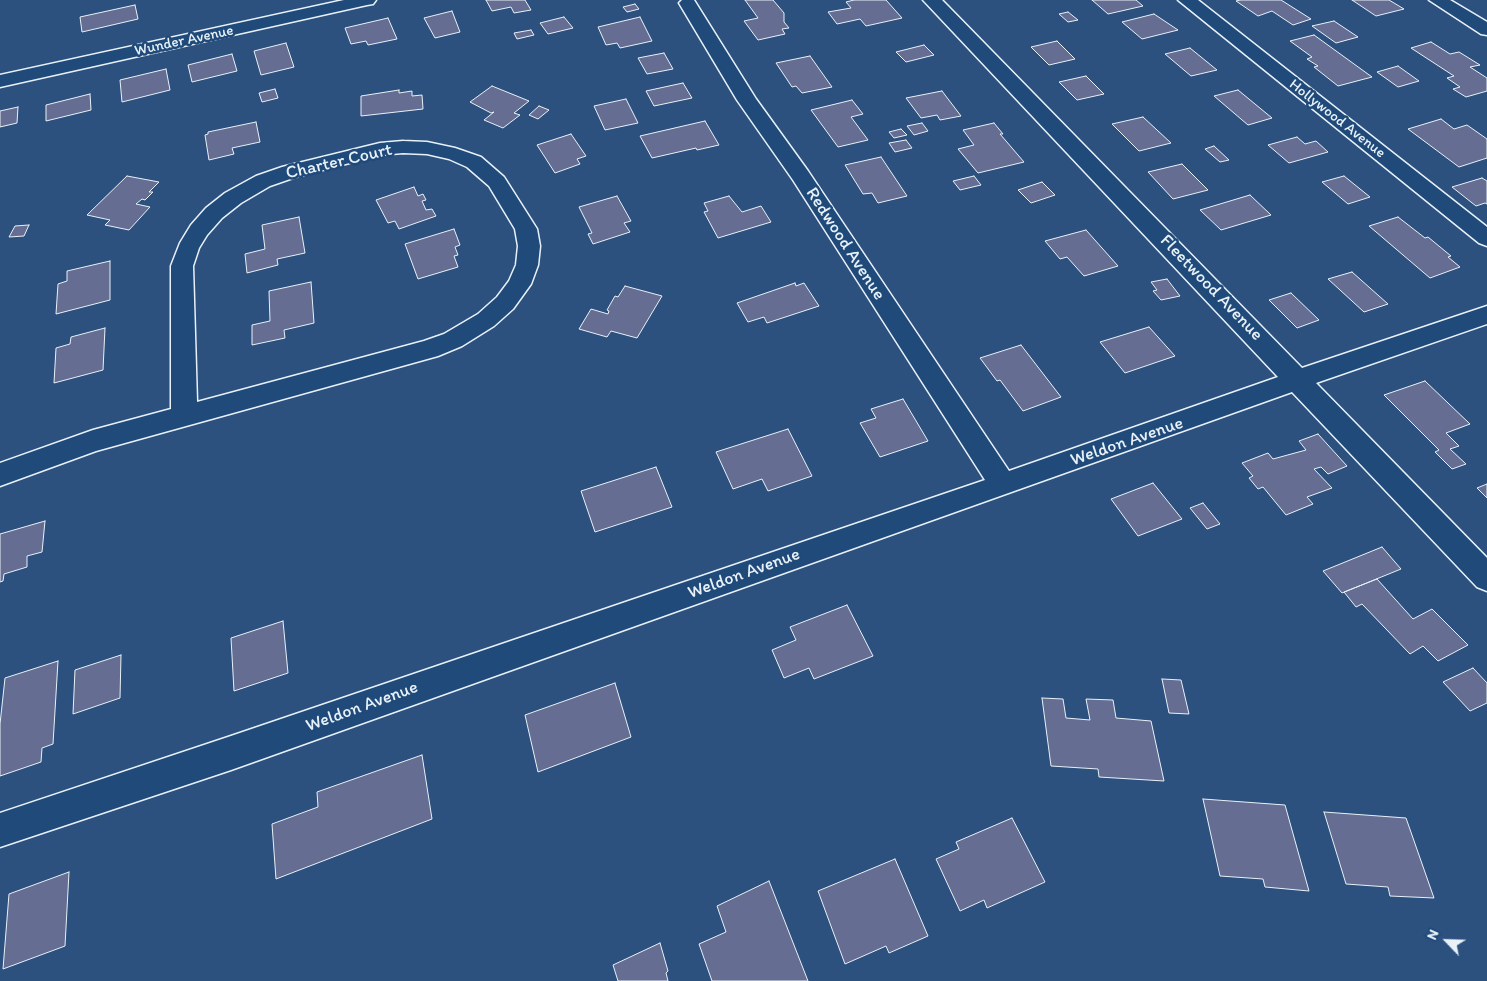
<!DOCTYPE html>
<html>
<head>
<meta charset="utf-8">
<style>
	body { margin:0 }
	#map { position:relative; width:1487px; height:981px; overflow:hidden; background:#2d517f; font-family:Itim,sans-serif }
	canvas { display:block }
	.north { position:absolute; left:1422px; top:916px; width:50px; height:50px; -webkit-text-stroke:4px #1f4a7a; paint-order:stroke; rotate:294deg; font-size:14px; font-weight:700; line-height:20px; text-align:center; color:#e8f1f8 }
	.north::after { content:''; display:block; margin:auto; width:18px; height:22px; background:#e8f1f8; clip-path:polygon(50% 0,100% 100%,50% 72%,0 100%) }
</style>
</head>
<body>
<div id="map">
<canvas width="1487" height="981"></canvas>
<div class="north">N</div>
</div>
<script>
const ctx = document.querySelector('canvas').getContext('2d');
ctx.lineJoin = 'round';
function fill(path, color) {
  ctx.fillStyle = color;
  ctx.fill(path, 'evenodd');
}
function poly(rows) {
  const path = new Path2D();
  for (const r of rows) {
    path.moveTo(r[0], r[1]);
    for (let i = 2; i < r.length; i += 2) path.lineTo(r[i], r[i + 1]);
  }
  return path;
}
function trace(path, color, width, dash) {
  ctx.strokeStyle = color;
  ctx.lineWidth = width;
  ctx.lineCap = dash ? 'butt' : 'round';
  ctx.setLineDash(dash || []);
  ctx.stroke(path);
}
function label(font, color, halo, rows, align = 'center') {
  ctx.font = font + ' Itim,sans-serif';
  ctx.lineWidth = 5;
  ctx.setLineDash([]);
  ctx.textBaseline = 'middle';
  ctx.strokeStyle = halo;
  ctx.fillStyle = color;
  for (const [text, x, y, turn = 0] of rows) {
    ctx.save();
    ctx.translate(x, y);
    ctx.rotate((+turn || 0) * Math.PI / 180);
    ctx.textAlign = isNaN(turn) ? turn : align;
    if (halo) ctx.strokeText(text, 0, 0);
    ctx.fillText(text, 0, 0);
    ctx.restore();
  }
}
const building = poly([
	[486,0,525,0,531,10,514,13,511,7,492,11,486,0],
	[745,0,773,0,784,13,784,22,789,28,782,29,785,34,758,40,744,21,758,18,745,0],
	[854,0,886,0,902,18,866,26,860,19,837,24,828,12,851,8,846,2,854,0],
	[1092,0,1136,0,1143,6,1108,14,1092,0],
	[1240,0,1281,0,1311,19,1293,25,1272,11,1258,16,1236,1,1240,0],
	[1352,0,1389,0,1404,9,1376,16,1352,0],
	[635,4,639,9,627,12,623,7,635,4],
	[135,5,138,19,82,32,80,17,135,5],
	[452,11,460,32,435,38,424,18,452,11],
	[1068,12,1078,20,1068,22,1059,14,1068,12],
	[1154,14,1178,30,1142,39,1122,22,1154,14],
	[564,17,573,28,548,34,540,23,564,17],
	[640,17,652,41,620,48,617,43,606,45,598,27,640,17],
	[388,18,397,39,368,45,366,41,351,44,345,28,388,18],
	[1334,21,1358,37,1336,43,1312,26,1334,21],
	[531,30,534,35,517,39,514,33,531,30],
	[1314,35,1372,77,1338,86,1314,67,1318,66,1307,59,1312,57,1290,41,1314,35],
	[1057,41,1075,59,1049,65,1031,47,1057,41],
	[1431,42,1450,54,1459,52,1480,65,1470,67,1487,78,1487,91,1466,97,1453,89,1460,87,1447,78,1454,76,1411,48,1431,42],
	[286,43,294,67,261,75,254,51,286,43],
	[924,45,934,55,906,62,896,52,924,45],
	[1190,48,1217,70,1191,76,1165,54,1190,48],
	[664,53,673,69,647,74,638,58,664,53],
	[232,54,237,71,192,82,188,65,232,54],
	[810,56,832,87,802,93,796,86,792,87,776,63,810,56],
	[1398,66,1419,81,1398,87,1377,72,1398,66],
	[166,69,170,90,122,102,120,80,166,69],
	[1086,76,1104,94,1077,100,1059,82,1086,76],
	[683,83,692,98,654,106,646,91,683,83],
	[492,86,529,101,514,113,520,115,503,128,484,120,494,112,491,113,470,102,492,86],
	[275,89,278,98,262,102,259,93,275,89],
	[399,90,399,93,412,91,412,96,422,95,423,109,361,116,361,96,399,90],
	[1238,90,1272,118,1248,125,1214,96,1238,90],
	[942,91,961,116,940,120,937,115,921,118,906,98,942,91],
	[90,94,91,110,46,121,46,105,90,94],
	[626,99,638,123,605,130,594,106,626,99],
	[852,100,863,114,851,117,868,140,838,147,811,110,852,100],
	[539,106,549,110,538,119,529,115,539,106],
	[18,107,17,123,0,127,0,111,18,107],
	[1143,117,1171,143,1139,151,1112,124,1143,117],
	[1441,119,1454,129,1467,125,1487,139,1487,158,1459,167,1408,129,1441,119],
	[705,121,719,145,697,150,696,148,652,158,640,136,705,121],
	[256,122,260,142,232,148,234,154,209,160,205,135,208,134,208,132,256,122],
	[922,123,928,131,914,135,907,126,922,123],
	[994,123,1003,134,1000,134,1024,162,978,173,958,149,974,145,963,130,994,123],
	[901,129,907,135,894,138,889,132,901,129],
	[571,134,586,156,577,159,580,164,555,173,537,145,571,134],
	[1297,137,1305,144,1316,141,1328,152,1289,163,1268,145,1297,137],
	[906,140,912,148,895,152,889,143,906,140],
	[1214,146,1229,160,1220,162,1205,149,1214,146],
	[881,157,907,196,878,203,872,193,863,194,845,165,881,157],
	[1182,164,1208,190,1173,199,1148,172,1182,164],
	[127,176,159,182,149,192,153,192,145,200,142,199,136,204,150,207,129,230,105,225,110,220,87,215,127,176],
	[974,176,981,185,960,190,953,181,974,176],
	[1344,176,1370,197,1348,204,1322,182,1344,176],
	[1482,178,1487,181,1487,204,1485,203,1476,206,1452,187,1482,178],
	[1042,182,1055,195,1031,203,1018,190,1042,182],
	[414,187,418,196,423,194,426,200,422,201,426,210,432,209,436,216,399,229,395,221,388,223,376,200,414,187],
	[1250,195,1271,215,1221,230,1200,210,1250,195],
	[617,196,631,221,624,223,630,232,593,244,588,234,592,233,579,207,617,196],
	[729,196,742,212,761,206,771,222,718,238,704,212,708,211,704,203,729,196],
	[299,217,305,253,277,259,278,265,247,273,245,254,265,249,262,225,299,217],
	[1398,217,1425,238,1428,237,1451,256,1448,257,1460,267,1430,278,1369,226,1398,217],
	[29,225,24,236,9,237,15,226,29,225],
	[454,229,460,245,455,247,458,255,454,256,458,267,418,279,405,244,454,229],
	[1086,230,1118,266,1084,276,1067,257,1060,259,1045,241,1086,230],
	[110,261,110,300,56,314,58,284,67,281,67,271,110,261],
	[1352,272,1388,304,1364,312,1328,279,1352,272],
	[1167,279,1180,296,1161,300,1153,291,1157,290,1151,282,1167,279],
	[311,282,314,323,284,330,285,338,252,345,252,325,270,321,269,291,311,282],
	[795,283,796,286,804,283,819,306,767,323,764,317,748,322,737,303,795,283],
	[625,286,662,296,637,338,611,331,607,337,579,329,591,309,608,314,609,311,607,310,615,296,618,297,625,286],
	[1291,293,1319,320,1297,328,1269,300,1291,293],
	[1149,327,1175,356,1125,373,1100,342,1149,327],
	[105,328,103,370,54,383,56,348,70,344,71,337,105,328],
	[1021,345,1061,397,1023,411,1000,380,997,381,980,358,1021,345],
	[1425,381,1470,424,1446,433,1459,446,1450,449,1466,464,1452,469,1435,452,1439,450,1384,395,1425,381],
	[903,399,928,441,880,457,860,423,876,418,871,409,903,399],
	[788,429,812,476,768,491,762,479,733,489,716,452,788,429],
	[1318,434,1347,466,1328,474,1321,467,1314,469,1332,488,1307,497,1313,504,1286,515,1263,487,1258,489,1249,478,1253,476,1242,463,1268,453,1273,459,1306,450,1299,441,1318,434],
	[656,467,672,507,595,532,581,491,656,467],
	[1153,483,1182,519,1138,536,1111,499,1153,483],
	[1487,484,1487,498,1477,488,1487,484],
	[1203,503,1220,524,1207,529,1190,508,1203,503],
	[45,521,42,552,27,556,27,567,4,574,3,581,0,582,0,534,45,521],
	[1382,547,1401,569,1342,593,1323,571,1382,547],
	[1377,579,1413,619,1432,609,1468,645,1438,661,1423,646,1410,654,1362,604,1356,607,1344,592,1377,579],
	[847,605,873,656,814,679,809,668,784,678,772,650,796,640,790,627,847,605],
	[283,621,288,673,234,691,231,638,283,621],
	[121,655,120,698,73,714,75,670,121,655],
	[58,661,53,744,42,748,41,762,0,776,0,724,5,678,58,661],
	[1473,668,1487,683,1487,703,1470,711,1443,682,1473,668],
	[1162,679,1181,680,1189,714,1169,713,1162,679],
	[615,683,631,737,538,772,525,715,615,683],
	[1042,698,1063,699,1066,718,1090,720,1086,699,1113,700,1116,718,1151,721,1164,781,1099,777,1098,769,1051,766,1042,698],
	[422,755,432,819,276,879,272,824,318,807,317,792,422,755],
	[1203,799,1285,805,1309,891,1265,887,1263,879,1220,876,1203,799],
	[1324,812,1406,818,1434,898,1390,896,1388,887,1346,884,1324,812],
	[1012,818,1045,882,987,908,984,900,960,911,936,859,959,849,956,842,1012,818],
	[895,859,928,936,889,953,886,946,845,964,818,891,895,859],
	[69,872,65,946,3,969,9,894,69,872],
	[769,881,808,981,712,981,699,944,726,932,717,906,769,881],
	[660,943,668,971,666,973,668,981,618,981,613,965,660,943]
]);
const minor = poly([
	[344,0,376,0,373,4,367,5,0,87,0,75,344,0],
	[682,0,694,0,756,99,808,171,1009,471,1278,377,923,0,942,0,1302,368,1487,306,1487,324,1316,383,1487,558,1487,591,1477,587,1292,392,231,770,0,847,0,813,231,736,985,480,793,180,737,100,679,3,682,0],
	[1178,0,1198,0,1487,227,1487,246,1479,243,1178,0],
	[1429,0,1450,0,1487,22,1487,35,1481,34,1429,0],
	[403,141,427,142,455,148,481,157,504,177,537,229,540,246,538,265,531,284,513,309,494,326,462,346,438,356,96,451,0,486,0,463,93,430,171,409,171,266,180,243,191,225,206,208,225,193,256,176,282,167,380,143,403,141],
	[403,153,427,154,449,159,467,167,489,186,515,229,518,246,516,265,509,281,497,297,478,314,444,334,424,341,197,402,193,266,199,248,207,235,222,218,241,203,270,186,296,177,380,155,403,153]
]);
const farStreetnames = [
	["Wunder Avenue",184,41,-12],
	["Hollywood Avenue",1337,119,38]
];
const streetNames = [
	["Charter Court",339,162,-13],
	["Redwood Avenue",845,244,57],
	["Fleetwood Avenue",1211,288,46],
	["Weldon Avenue",1127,442,-19],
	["Weldon Avenue",744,574,-20],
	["Weldon Avenue",362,707,-20]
];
fill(building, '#656d92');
trace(building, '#e8f1f8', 1);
trace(minor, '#e8f1f8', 3);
fill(minor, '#1f4a7a');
label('15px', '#e8f1f8', '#1f4a7a', farStreetnames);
label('18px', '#e8f1f8', '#1f4a7a', streetNames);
</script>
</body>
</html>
